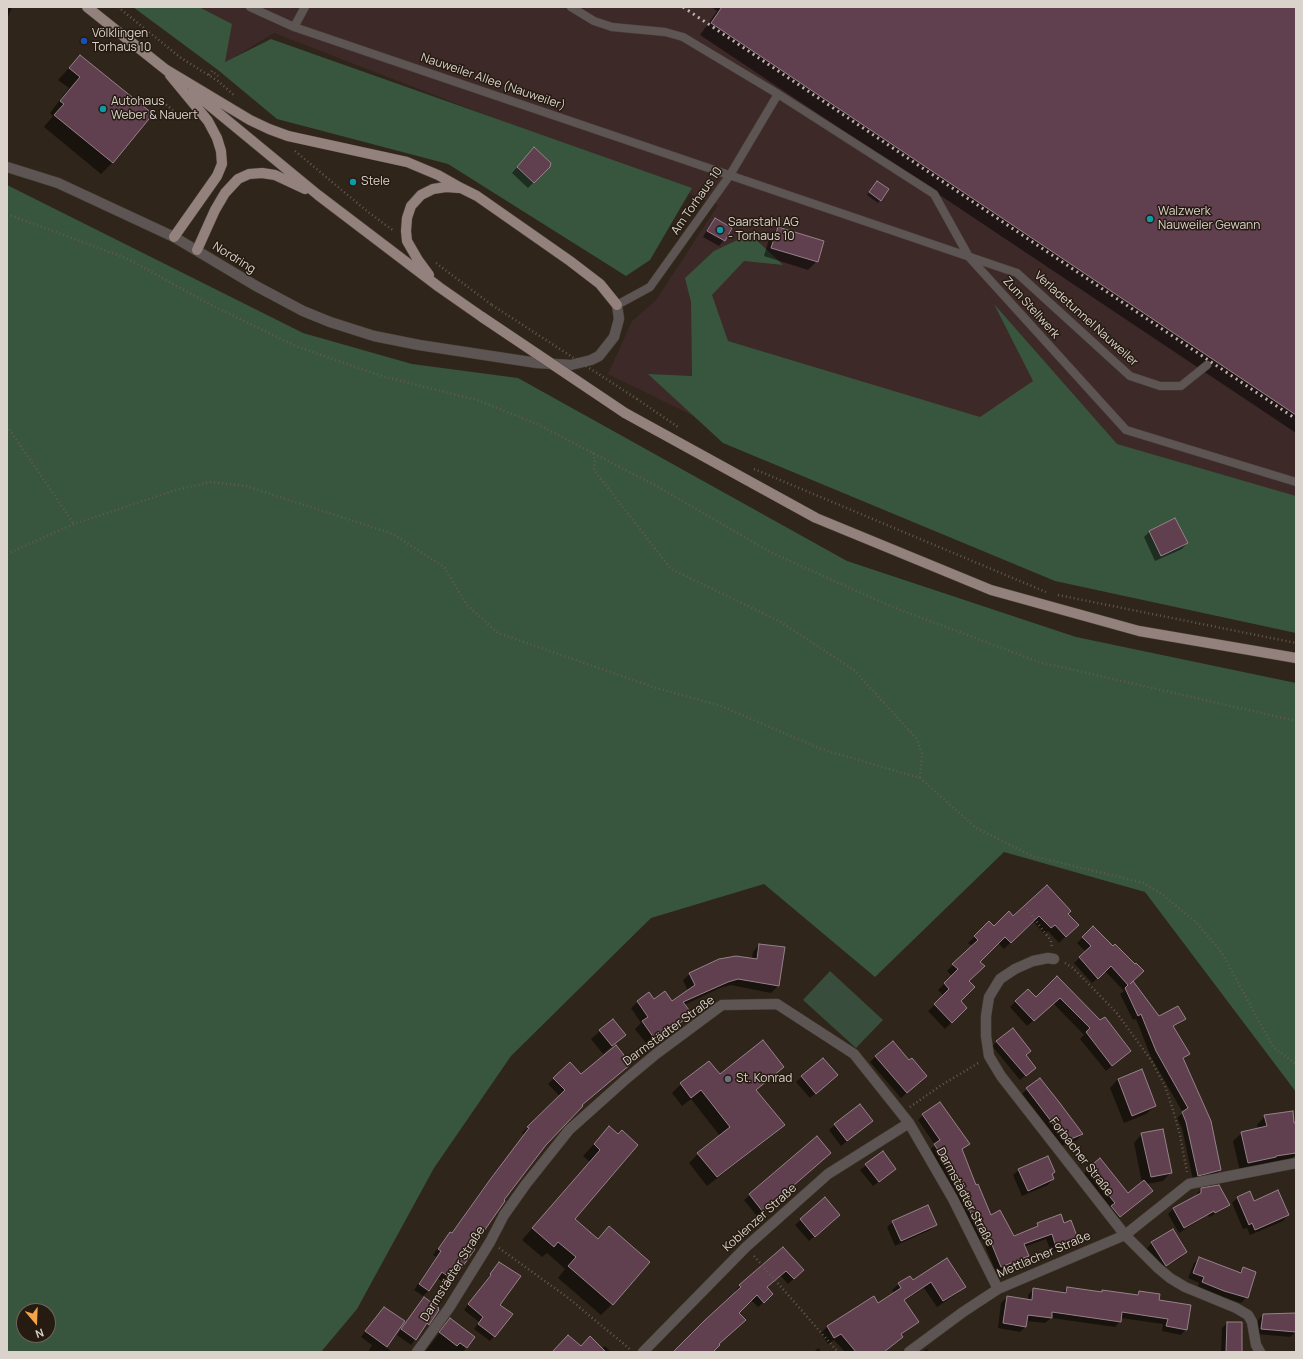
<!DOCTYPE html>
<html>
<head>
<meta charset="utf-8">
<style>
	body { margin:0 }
	#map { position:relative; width:1303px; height:1359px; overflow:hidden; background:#30251a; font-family:Manrope,sans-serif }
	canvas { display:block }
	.frame { position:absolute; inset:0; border:8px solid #dad3cc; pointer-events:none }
	.north { position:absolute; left:16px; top:1303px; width:40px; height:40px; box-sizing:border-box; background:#261b11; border:1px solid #6e655c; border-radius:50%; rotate:161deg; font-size:11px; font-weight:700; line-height:16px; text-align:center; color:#dad3cc }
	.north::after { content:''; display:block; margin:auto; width:14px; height:18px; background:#f6a247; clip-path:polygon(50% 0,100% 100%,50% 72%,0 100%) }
</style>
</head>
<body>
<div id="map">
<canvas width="1303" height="1359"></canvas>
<div class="frame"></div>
<div class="north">N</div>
</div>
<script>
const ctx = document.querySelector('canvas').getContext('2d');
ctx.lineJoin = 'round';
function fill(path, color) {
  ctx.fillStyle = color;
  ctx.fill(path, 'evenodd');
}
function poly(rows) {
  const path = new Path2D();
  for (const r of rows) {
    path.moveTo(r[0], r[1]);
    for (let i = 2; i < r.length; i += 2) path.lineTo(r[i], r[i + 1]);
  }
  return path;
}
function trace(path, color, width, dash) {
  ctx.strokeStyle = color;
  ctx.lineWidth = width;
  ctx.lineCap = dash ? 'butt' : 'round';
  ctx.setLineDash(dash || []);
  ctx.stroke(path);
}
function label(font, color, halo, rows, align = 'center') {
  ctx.font = font + ' Manrope,sans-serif';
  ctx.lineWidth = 3;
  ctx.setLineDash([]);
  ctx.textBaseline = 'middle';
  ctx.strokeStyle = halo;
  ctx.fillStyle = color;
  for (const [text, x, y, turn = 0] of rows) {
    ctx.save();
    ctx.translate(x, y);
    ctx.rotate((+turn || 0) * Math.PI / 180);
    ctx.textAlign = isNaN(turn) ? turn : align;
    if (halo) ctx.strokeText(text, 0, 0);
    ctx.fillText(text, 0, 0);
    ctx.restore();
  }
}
const industrial = poly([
	[191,7,1296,7,1296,633,1055,581,883,509,608,374,632,321,656,300,718,205,274,33,225,63]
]);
const green = poly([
	[830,971,883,1020,856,1048,803,1000]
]);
const forest = poly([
	[133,7,199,7,232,24,225,62,271,39,692,188,650,260,626,276,448,164,277,119,218,70],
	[7,185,303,333,412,364,518,378,847,561,1076,637,1296,683,1296,1092,1145,892,1004,852,875,977,764,884,651,918,511,1056,434,1168,357,1309,321,1352,7,1352],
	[24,1311,48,1311,48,1335,24,1335],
	[750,234,783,265,744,261,712,295,728,341,980,417,1033,381,994,304,1117,444,1296,496,1296,633,1055,581,723,443,648,374,692,376,691,302,685,278,714,251]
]);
const shadow = poly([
	[7,7,12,7,7,19],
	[711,7,1296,7,1296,433,700,35,717,11],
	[80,56,113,162,101,174,44,127,53,116,50,113,69,88,58,80],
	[529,154,549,167,528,188,512,173],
	[875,184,880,200,878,203,867,195],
	[715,220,724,240,719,246,703,237,710,225],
	[778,228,817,261,808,270,764,256,770,236],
	[1175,519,1187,543,1182,549,1155,561,1144,537,1149,532],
	[1067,914,1071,931,1059,943,1048,931,1044,934,1033,921,1004,949,998,943,979,962,968,981,959,1001,966,1008,945,1029,928,1011,944,996,938,990,952,976,947,971,972,946,968,943,989,923,994,927,1013,918],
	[1093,927,1159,1018,1184,1018,1179,1024,1172,1027,1188,1054,1183,1059,1220,1170,1215,1175,1193,1180,1182,1128,1177,1118,1183,1113,1151,1057,1136,1019,1133,1020,1120,994,1124,991,1105,971,1092,983,1074,963,1086,952,1077,943],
	[759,945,784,948,778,986,771,993,731,985,720,988,684,1005,691,1014,684,1021,649,1047,635,1029,641,1023,631,1008,638,1002,654,1001,672,1002,688,991,683,980,690,974,752,959,753,952],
	[1057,978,1130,1051,1106,1071,1080,1039,1084,1035,1053,1003,1027,1026,1010,1007,1016,1001,1036,999],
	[613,1020,616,1043,603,1054,591,1039],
	[997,1042,1025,1055,1030,1072,1020,1080,992,1046],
	[876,1056,920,1081,901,1098,870,1062],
	[823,1059,831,1080,810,1098,796,1082],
	[570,1063,581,1075,581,1105,545,1144,502,1200,452,1279,447,1285,437,1278,428,1291,423,1296,414,1290,436,1257,433,1255,444,1239,450,1233,451,1234,483,1188,524,1135,522,1133,560,1096,548,1084],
	[783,1067,774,1076,755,1091,783,1125,774,1134,707,1186,689,1163,698,1154,720,1136,691,1099,682,1106,672,1093,681,1084,720,1075],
	[1118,1079,1155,1106,1146,1114,1124,1123,1110,1088],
	[1027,1089,1082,1134,1077,1140,1061,1146,1022,1094],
	[860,1105,872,1121,841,1146,829,1130],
	[923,1115,968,1144,961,1150,976,1186,990,1216,1013,1237,1033,1229,1038,1224,1064,1224,1077,1238,1071,1244,1051,1252,1046,1239,1024,1247,1028,1255,1023,1261,996,1272,982,1239,976,1242,970,1229,953,1187,951,1188,945,1174,930,1150,935,1145,918,1120],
	[1265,1116,1296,1124,1296,1154,1290,1160,1240,1171,1233,1141,1242,1133,1258,1129,1257,1125],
	[609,1128,573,1219,597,1239,609,1228,612,1304,601,1315,558,1278,565,1269,547,1253,542,1257,522,1240,590,1162,583,1156],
	[1142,1134,1171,1172,1163,1181,1147,1184,1146,1196,1114,1222,1082,1175,1088,1170,1128,1194,1142,1183,1134,1143],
	[817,1138,788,1190,757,1216,744,1200],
	[882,1153,889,1174,873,1186,860,1170],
	[1019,1170,1051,1175,1053,1179,1048,1185,1022,1196,1013,1175],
	[1201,1189,1229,1205,1223,1210,1209,1217,1208,1215,1179,1233,1168,1214,1173,1209,1196,1197,1196,1195],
	[1237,1198,1253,1202,1288,1215,1283,1221,1250,1235,1247,1228,1243,1229,1232,1203],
	[824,1199,833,1221,809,1241,795,1225],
	[893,1222,936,1225,930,1230,895,1246,887,1227],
	[1172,1230,1186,1252,1181,1258,1159,1270,1146,1249,1152,1243],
	[783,1248,798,1275,788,1284,780,1275,766,1288,766,1300,758,1307,751,1300,737,1313,718,1344,711,1352,674,1352,736,1293,735,1291,740,1286],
	[1200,1258,1238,1273,1243,1269,1247,1297,1241,1303,1219,1296,1198,1287,1199,1283,1188,1278,1194,1263],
	[946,1259,964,1287,958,1293,937,1307,924,1288,904,1301,918,1322,901,1335,902,1337,885,1352,845,1352,834,1340,828,1344,821,1333,827,1327,874,1297,878,1304,894,1293,892,1290,899,1284,909,1277,913,1281],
	[499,1263,499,1305,512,1315,490,1341,474,1329,479,1322,464,1310],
	[1067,1288,1100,1293,1103,1291,1135,1295,1139,1292,1158,1301,1186,1329,1181,1335,1162,1331,1163,1324,1121,1318,1120,1321,1115,1327,1051,1318,1045,1323,1026,1321,1026,1326,1020,1332,998,1328,1001,1303,1007,1297,1028,1300,1028,1295,1034,1289,1063,1293],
	[424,1298,438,1310,411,1345,397,1335],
	[384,1308,403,1322,386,1347,392,1352,368,1352,372,1345,361,1337],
	[1296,1314,1296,1332,1290,1337,1256,1334,1258,1320,1263,1315],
	[450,1319,474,1337,463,1352,425,1352],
	[1227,1323,1240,1352,1221,1352,1222,1328],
	[605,1346,611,1352,553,1352,580,1347,602,1349],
	[818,1348,822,1352,814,1352],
	[927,1349,929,1352,922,1352]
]);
const building = poly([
	[722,7,1296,7,1296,415,711,23,722,7],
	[80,55,153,114,113,163,54,115,64,104,60,101,80,77,69,68,80,55],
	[534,147,551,163,550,167,534,183,517,167,534,147],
	[877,181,889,189,881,201,869,192,877,181],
	[715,218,732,228,725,241,707,231,715,218],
	[778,227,824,241,818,262,771,248,778,227],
	[1175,518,1188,543,1161,556,1149,531,1175,518],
	[1047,885,1071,911,1068,914,1079,925,1066,937,1055,925,1051,928,1039,916,1011,943,1005,937,980,962,985,966,969,981,975,987,961,1001,967,1008,952,1023,934,1004,949,989,944,983,958,969,952,964,978,940,974,936,989,921,994,926,1009,911,1013,916,1047,885],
	[1093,926,1113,946,1115,944,1135,964,1136,963,1144,971,1130,984,1133,981,1159,1016,1178,1006,1186,1019,1173,1026,1190,1054,1183,1058,1211,1121,1221,1170,1198,1176,1186,1122,1182,1112,1188,1108,1156,1051,1141,1014,1138,1016,1125,988,1128,985,1111,966,1098,979,1079,957,1091,946,1082,937,1093,926],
	[759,944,785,947,779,986,738,979,728,982,683,1002,692,1014,656,1041,642,1021,648,1017,637,1001,649,992,654,999,665,991,672,1001,695,985,689,973,719,959,736,956,757,959,759,944],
	[1057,976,1100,1020,1105,1017,1131,1051,1112,1066,1086,1032,1090,1028,1060,998,1034,1021,1015,1001,1028,989,1036,997,1057,976],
	[613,1019,626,1035,612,1046,599,1030,613,1019],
	[1013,1028,1031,1051,1026,1055,1036,1068,1026,1076,996,1041,1013,1028],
	[763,1040,784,1067,756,1090,785,1125,717,1177,697,1153,730,1127,701,1090,691,1098,680,1083,709,1061,720,1074,763,1040],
	[893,1041,909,1060,912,1058,927,1076,907,1093,875,1056,893,1041],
	[616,1045,631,1064,582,1105,583,1106,546,1145,504,1200,505,1201,472,1248,475,1249,453,1280,442,1272,429,1291,419,1284,441,1251,438,1249,450,1232,452,1233,489,1181,529,1128,527,1127,565,1090,553,1078,570,1062,581,1074,616,1045],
	[823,1058,838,1075,816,1094,801,1076,823,1058],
	[1142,1069,1156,1106,1132,1116,1118,1079,1142,1069],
	[1040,1078,1059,1102,1083,1134,1066,1141,1026,1088,1040,1078],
	[940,1102,970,1144,962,1149,976,1185,978,1184,991,1215,1000,1210,1014,1236,1038,1226,1037,1223,1061,1214,1064,1223,1071,1220,1078,1239,1056,1247,1052,1234,1024,1244,1029,1256,1001,1267,988,1235,982,1237,975,1224,959,1183,956,1184,950,1169,934,1144,940,1140,922,1114,940,1102],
	[860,1104,873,1121,847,1141,834,1124,860,1104],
	[1293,1111,1294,1123,1296,1123,1296,1153,1276,1156,1276,1157,1248,1163,1241,1132,1267,1126,1264,1115,1293,1111],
	[609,1126,618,1134,622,1130,638,1145,575,1219,598,1239,609,1226,650,1262,613,1305,568,1266,576,1257,558,1242,554,1247,532,1228,600,1150,594,1144,609,1126],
	[1163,1129,1172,1173,1151,1177,1141,1133,1163,1129],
	[817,1136,831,1153,763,1212,749,1194,817,1136],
	[883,1151,896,1169,879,1182,865,1164,883,1151],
	[1048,1156,1055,1172,1052,1174,1054,1179,1028,1191,1018,1169,1048,1156],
	[1100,1158,1128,1193,1144,1180,1153,1191,1120,1217,1111,1206,1115,1203,1087,1169,1100,1158],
	[1219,1185,1230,1205,1215,1213,1214,1211,1184,1228,1173,1208,1201,1193,1201,1188,1219,1185],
	[1278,1190,1289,1215,1255,1230,1252,1223,1249,1225,1237,1197,1250,1191,1254,1201,1278,1190],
	[825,1197,840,1215,815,1237,800,1219,825,1197],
	[928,1205,937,1225,901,1241,892,1221,928,1205],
	[1173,1229,1187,1252,1166,1266,1151,1242,1173,1229],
	[783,1247,804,1270,794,1279,786,1271,767,1287,773,1294,764,1303,757,1295,739,1313,746,1320,719,1344,720,1345,713,1352,673,1352,704,1321,741,1287,739,1285,783,1247],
	[1199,1257,1241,1273,1243,1267,1256,1272,1248,1298,1224,1291,1202,1282,1204,1277,1193,1273,1199,1257],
	[947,1258,966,1287,943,1301,931,1282,904,1300,919,1322,901,1334,903,1337,884,1352,856,1352,841,1334,834,1338,827,1326,874,1296,878,1303,901,1288,898,1283,910,1276,913,1280,947,1258],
	[499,1262,521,1276,500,1305,513,1314,495,1337,478,1324,483,1317,468,1304,491,1275,490,1274,499,1262],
	[1067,1287,1102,1292,1102,1290,1138,1295,1139,1291,1160,1294,1159,1300,1191,1305,1187,1330,1166,1326,1168,1319,1122,1312,1121,1322,1052,1312,1052,1318,1028,1315,1026,1327,1003,1323,1007,1296,1032,1300,1033,1288,1066,1293,1067,1287],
	[424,1297,439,1308,438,1309,439,1310,429,1325,427,1323,416,1340,401,1329,424,1297],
	[384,1307,405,1321,387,1347,365,1331,384,1307],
	[1296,1313,1296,1332,1261,1329,1263,1314,1296,1313],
	[450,1318,475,1337,467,1348,460,1343,457,1346,439,1332,450,1318],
	[1227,1322,1242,1322,1242,1352,1226,1352,1227,1322],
	[568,1335,581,1346,590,1336,606,1352,552,1352,568,1335]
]);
const path = poly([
	[118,7,181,58,218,81,235,96],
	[209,75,212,71,218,76],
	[163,102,180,116],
	[295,151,368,212,394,231],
	[7,214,128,259,213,306,298,347,382,376,477,400,537,424,660,488,770,552,890,606,1039,662,1296,721],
	[436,263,492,305],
	[637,399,678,427],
	[7,426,74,524],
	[593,453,595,459,594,470,671,569,779,621,854,670,916,738,922,753,920,778],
	[754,469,1046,592],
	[7,554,74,524,176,490,211,482,246,486,393,534,444,567,467,605,498,633,653,687,721,706,821,749,920,778,976,828,1032,856,1144,883,1163,895,1196,922,1222,953,1273,1047,1296,1064],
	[1058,595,1296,643],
	[1027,909,1051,941,1052,948],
	[1065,963,1073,968,1116,1012,1151,1060,1165,1086,1173,1110,1180,1135,1187,1172],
	[910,1107,940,1086,980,1062],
	[499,1248,567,1297,631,1350],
	[754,1256,838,1352]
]);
const service = poly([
	[250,7,294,27,1017,273,1130,376,1160,386,1181,386,1207,365],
	[571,7,594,21,612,27,665,32,683,37,778,94,934,194,969,257,1126,430,1296,482],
	[294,27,305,7],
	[617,305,650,287,730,175,778,94]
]);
const minor = poly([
	[7,167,58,183,174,237,256,286,303,311,330,322,374,336,419,345,537,363,571,365,591,360,599,356,614,337,619,319,617,305],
	[1054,959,1048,958,1033,961,1015,969,1000,979,989,997,986,1016,986,1036,989,1056,1001,1076,1125,1235,1158,1268,1170,1278,1185,1287,1236,1308,1248,1315,1252,1322,1256,1345,1260,1352],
	[417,1352,449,1308,490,1242,504,1215,526,1184,569,1130,626,1079,656,1054,722,1005,777,1004,854,1054,909,1123,953,1199,998,1289],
	[643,1352,746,1247,828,1174,909,1123],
	[909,1352,963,1312,998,1289,1125,1235,1189,1184,1296,1163]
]);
const primary = poly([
	[87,7,170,73],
	[165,69,250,120,269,129,288,136,407,162,438,175,461,188,477,196,570,261,600,284,617,305],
	[170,75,208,121,217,138,221,151,222,164,217,176,174,237],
	[193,92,318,195,439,287,482,317],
	[197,250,215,210,225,193,238,179,249,174,262,173,275,175,305,189],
	[429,275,418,260,407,241,406,231,407,218,411,206,421,195,433,189,446,187,459,188],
	[625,413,816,518,991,590,1139,631,1296,658]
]);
const rail = poly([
	[683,7,1296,419]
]);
const pathBridge = poly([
	[492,305,637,399]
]);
const primaryBridge = poly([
	[482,317,625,413]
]);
const markers = [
	[84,41,4,"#1a4fb4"],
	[103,109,4,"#0f9aa8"],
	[353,182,4,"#0f9aa8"],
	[1150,219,4,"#0f9aa8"],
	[720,230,4,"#0f9aa8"],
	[728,1079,4,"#6b7280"]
];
const poiNames = [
	["Völklingen",92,34],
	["Torhaus 10",92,48],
	["Autohaus",111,102],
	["Weber & Nauert",111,116],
	["Stele",361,182],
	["Walzwerk",1158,212],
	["Nauweiler Gewann",1158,226],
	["Saarstahl AG",728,223],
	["- Torhaus 10",728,237],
	["St. Konrad",736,1079]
];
const streetNames = [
	["Nauweiler Allee (Nauweiler)",493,82,19],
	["Am Torhaus 10",697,201,-55],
	["Nordring",234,258,32],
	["Zum Stellwerk",1031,308,48],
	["Verladetunnel Nauweiler",1086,319,42],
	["Darmstädter Straße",669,1031,-36],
	["Forbacher Straße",1081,1157,52],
	["Darmstädter Straße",965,1197,62],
	["Koblenzer Straße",760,1218,-42],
	["Mettlacher Straße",1044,1255,-23],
	["Darmstädter Straße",453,1274,-58]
];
fill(industrial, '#3d2928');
fill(green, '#384d3c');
fill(forest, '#38553e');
fill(shadow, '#0007');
fill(building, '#603f4f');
trace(building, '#95828a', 1);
trace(service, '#4b4136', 9);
trace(minor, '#4b4136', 11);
trace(primary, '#4b4136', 11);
trace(path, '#645a51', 2.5, [1, 3]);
trace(service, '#5d5553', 8);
trace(minor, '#5d5553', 10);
trace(primary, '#93817e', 10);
trace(rail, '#bab2aa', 3, [2, 4]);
trace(primaryBridge, '#4b4136', 11, []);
trace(pathBridge, '#645a51', 2.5, [1, 3]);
trace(primaryBridge, '#93817e', 10);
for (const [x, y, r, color] of markers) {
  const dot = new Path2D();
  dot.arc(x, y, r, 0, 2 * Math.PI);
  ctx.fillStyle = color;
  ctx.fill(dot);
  trace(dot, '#261b11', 1.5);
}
label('12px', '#dad3cc', '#261b11', poiNames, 'left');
label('12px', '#dad3cc', '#261b11', streetNames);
</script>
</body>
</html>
